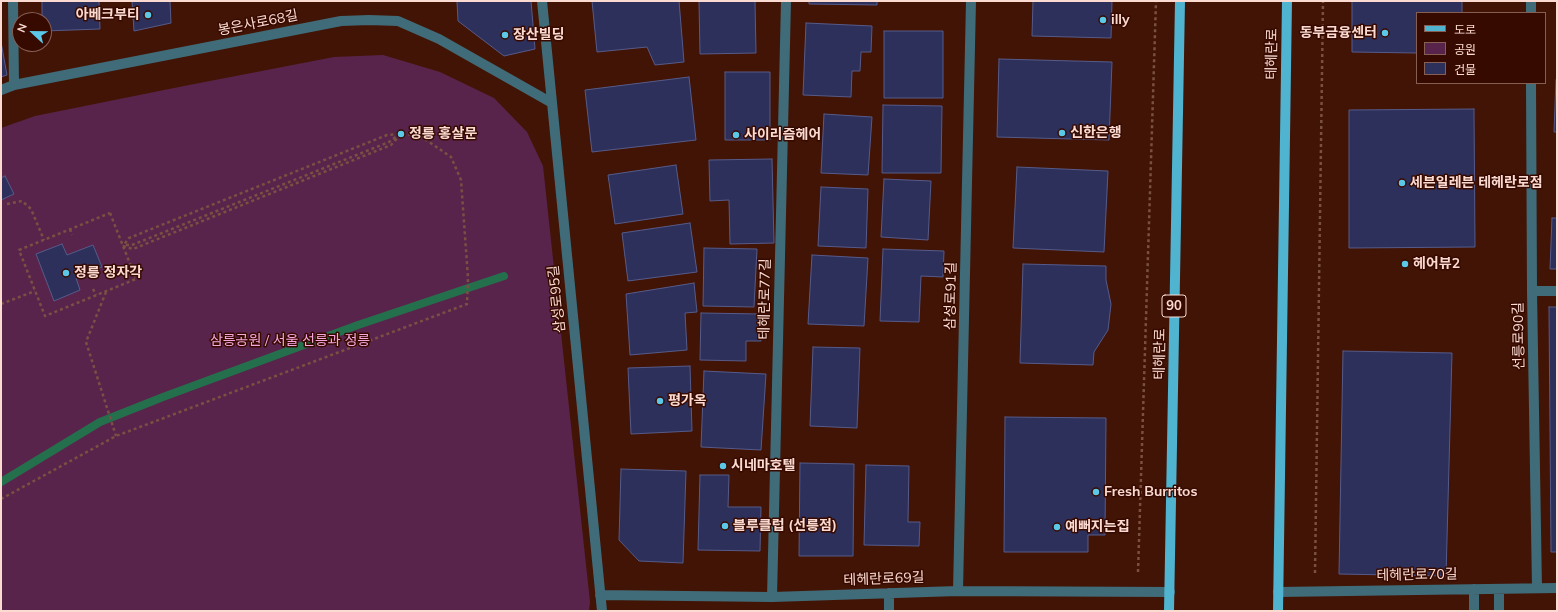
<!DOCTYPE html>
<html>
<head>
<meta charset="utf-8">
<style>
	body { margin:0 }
	#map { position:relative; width:1558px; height:612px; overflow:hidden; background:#421405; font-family:Mulish,"Noto Sans KR",sans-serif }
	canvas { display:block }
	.frame { position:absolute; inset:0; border:2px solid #fbdbd1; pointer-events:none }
	.legend { position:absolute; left:1416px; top:12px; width:130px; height:72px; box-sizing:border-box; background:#370a00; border:1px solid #855e54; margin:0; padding:5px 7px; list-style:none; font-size:12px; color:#fbdbd1 }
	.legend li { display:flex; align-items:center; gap:8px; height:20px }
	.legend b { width:20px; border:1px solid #855e54 }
	.north { position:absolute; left:12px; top:12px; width:40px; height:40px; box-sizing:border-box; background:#370a00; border:1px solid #855e54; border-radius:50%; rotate:292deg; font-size:11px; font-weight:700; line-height:16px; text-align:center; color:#fbdbd1 }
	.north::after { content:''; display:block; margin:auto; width:14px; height:18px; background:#5ac8e6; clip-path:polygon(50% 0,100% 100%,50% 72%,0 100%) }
</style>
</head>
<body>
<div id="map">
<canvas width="1558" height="612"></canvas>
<div class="frame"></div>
<ul class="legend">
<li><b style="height:5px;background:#50b3cf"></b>도로</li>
<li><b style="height:11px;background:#59244b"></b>공원</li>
<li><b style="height:11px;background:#2d305b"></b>건물</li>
</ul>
<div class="north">N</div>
</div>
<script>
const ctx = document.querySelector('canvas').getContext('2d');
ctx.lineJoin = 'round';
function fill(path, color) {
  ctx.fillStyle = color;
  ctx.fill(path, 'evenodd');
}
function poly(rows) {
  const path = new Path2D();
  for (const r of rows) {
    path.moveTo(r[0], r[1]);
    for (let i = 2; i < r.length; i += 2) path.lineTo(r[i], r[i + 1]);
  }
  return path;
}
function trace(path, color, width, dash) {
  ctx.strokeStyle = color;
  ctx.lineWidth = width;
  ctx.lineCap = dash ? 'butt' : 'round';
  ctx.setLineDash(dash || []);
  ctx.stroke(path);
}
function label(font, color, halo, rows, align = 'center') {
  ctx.font = font + ' Mulish,"Noto Sans KR",sans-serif';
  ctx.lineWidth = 3;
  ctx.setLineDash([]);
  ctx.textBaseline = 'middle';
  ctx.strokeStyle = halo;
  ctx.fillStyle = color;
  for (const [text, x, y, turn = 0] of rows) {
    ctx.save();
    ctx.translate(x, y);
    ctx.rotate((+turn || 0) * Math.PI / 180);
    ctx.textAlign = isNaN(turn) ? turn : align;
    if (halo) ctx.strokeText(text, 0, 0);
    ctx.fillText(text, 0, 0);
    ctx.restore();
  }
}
const green = poly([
	[383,55,440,72,494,98,527,132,543,166,590,602,589,611,1,611,1,128,35,116,184,86,334,57]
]);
const stream = poly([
	[1,482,100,422,163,397,358,325,504,276]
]);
const building = poly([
	[42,1,99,1,100,29,44,31,44,20,42,20,42,1],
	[132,1,170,1,171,23,134,31,132,1],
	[457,1,531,1,535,49,504,56,458,21,457,1],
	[592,1,679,1,684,62,655,65,647,47,597,52,592,1],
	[699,1,755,1,756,53,700,54,699,1],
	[809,1,877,1,877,5,809,4,809,1],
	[1033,1,1112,1,1111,38,1032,36,1033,1],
	[1352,1,1462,1,1462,13,1417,13,1417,53,1352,52,1352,1],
	[806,23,872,26,871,52,861,52,860,71,852,71,851,97,803,95,806,23],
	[884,31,943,31,943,98,884,98,884,31],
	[1,42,7,75,1,77,1,42],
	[999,59,1112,62,1109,140,997,137,999,59],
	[725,72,770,72,770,140,725,140,725,72],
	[689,77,696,140,592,152,585,90,689,77],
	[1556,80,1557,80,1557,132,1554,132,1556,80],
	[883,105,942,106,941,173,882,173,883,105],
	[1474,109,1475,247,1349,248,1349,110,1474,109],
	[824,114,872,117,868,175,821,173,824,114],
	[772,159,774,243,730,244,729,200,710,201,709,160,772,159],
	[676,165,683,214,615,224,608,175,676,165],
	[1017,167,1108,171,1104,252,1013,248,1017,167],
	[5,176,14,194,1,200,1,178,5,176],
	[884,179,931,181,928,240,881,237,884,179],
	[821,187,868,189,866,248,818,246,821,187],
	[1552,218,1557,218,1557,269,1550,269,1552,218],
	[690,223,697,272,628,281,622,233,690,223],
	[62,244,67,255,93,245,102,267,76,278,80,290,54,301,36,254,62,244],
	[704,248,757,249,754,307,703,306,704,248],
	[883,249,944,251,943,277,921,276,919,322,880,321,883,249],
	[812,255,868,258,864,326,808,324,812,255],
	[1023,264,1106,266,1106,280,1111,304,1108,330,1094,352,1093,365,1020,363,1023,264],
	[694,283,697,312,685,313,687,350,630,355,626,294,694,283],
	[1549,307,1557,307,1557,552,1551,552,1549,307],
	[701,313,762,314,761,341,746,341,746,361,700,360,701,313],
	[813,347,860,348,857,428,810,426,813,347],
	[1343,351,1452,353,1446,576,1339,574,1343,351],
	[690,366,692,431,631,434,628,368,690,366],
	[704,371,766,374,761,450,701,447,704,371],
	[1005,417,1106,418,1105,535,1088,535,1088,552,1004,552,1005,417],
	[800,463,854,464,853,556,799,556,800,463],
	[866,465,909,466,908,522,920,522,919,546,864,545,866,465],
	[621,469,686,471,683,563,639,561,619,540,621,469],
	[700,475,729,475,728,507,761,507,760,551,698,550,700,475]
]);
const path = poly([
	[7,204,22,201,31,209,44,240],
	[110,213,136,279,45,316,19,250,110,213],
	[70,229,72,235],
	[126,245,132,245,389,142,397,136],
	[123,246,133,249,391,145,401,134],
	[93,289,96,295],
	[106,292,86,342,116,436],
	[1,304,35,291],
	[1,499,116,436,467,304,468,278,461,180,451,157,419,135,401,134,387,135,129,238,123,246],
	[1138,572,1156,1],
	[1315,573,1323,1]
]);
const minor = poly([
	[13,1,14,85],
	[542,1,602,611],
	[1531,1,1531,13],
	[1531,83,1532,291,1537,588],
	[1,90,14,85,341,21,369,20,398,21,439,39,552,103],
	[1532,291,1557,291],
	[958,591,971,1],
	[1278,592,1557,588],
	[600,595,772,597,958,591,1170,592],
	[772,597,786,1],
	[889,611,889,593],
	[1474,611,1474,589],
	[1499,611,1499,589]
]);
const major = poly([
	[1169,611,1180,1],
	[1278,611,1287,1]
]);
const markers = [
	[148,15,4,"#5ac8e6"],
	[1103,20,4,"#5ac8e6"],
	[1385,33,4,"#5ac8e6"],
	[505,35,4,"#5ac8e6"],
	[1062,133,4,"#5ac8e6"],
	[401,134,4,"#5ac8e6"],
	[736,135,4,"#5ac8e6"],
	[1402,183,4,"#5ac8e6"],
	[1405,264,4,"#5ac8e6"],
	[66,273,4,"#5ac8e6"],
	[660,401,4,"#5ac8e6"],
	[723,466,4,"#5ac8e6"],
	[1096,492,4,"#5ac8e6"],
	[725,526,4,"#5ac8e6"],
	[1057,527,4,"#5ac8e6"]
];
const shields = [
	[1174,306,24]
];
const shieldNames = [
	["90",1174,306]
];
const poiNames = [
	["아베크부티",140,15,"right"],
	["illy",1111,20],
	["동부금융센터",1377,33,"right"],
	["장산빌딩",513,35],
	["신한은행",1070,133],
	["정릉 홍살문",409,134],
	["사이리즘헤어",744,135],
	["세븐일레븐 테헤란로점",1410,183],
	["헤어뷰2",1413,264],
	["정릉 정자각",74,273],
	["평가옥",668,401],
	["시네마호텔",731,466],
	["Fresh Burritos",1104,492],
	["블루클럽 (선릉점)",733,526],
	["예뻐지는집",1065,527]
];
const streetNames = [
	["봉은사로68길",258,23,-11],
	["테헤란로",1272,54,-89],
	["삼성로91길",951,296,-89],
	["삼성로95길",557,299,-96],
	["테헤란로77길",765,299,-89],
	["선릉로90길",1519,336,-91],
	["테헤란로",1160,354,-89],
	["테헤란로70길",1417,575,-1],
	["테헤란로69길",884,579,-2]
];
const parkNames = [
	["삼릉공원 / 서울 선릉과 정릉",290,341]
];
fill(green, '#59244b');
trace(stream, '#25704c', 8);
fill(building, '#2d305b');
trace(building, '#565b8a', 1);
trace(path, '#7a5043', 2.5, [3, 3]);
trace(minor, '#406c79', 10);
trace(major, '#50b3cf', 10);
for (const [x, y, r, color] of markers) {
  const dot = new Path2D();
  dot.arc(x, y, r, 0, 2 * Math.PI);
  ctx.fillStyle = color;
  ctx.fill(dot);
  trace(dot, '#370a00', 1.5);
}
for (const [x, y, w] of shields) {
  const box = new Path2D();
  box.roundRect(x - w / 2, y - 11, w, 22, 3);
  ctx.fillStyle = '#370a00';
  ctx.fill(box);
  trace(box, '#fbdbd1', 1);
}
label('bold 13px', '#fbdbd1', null, shieldNames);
label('bold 14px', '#fbdbd1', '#370a00', poiNames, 'left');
label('14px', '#fbdbd1', '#370a00', streetNames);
label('14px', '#f6a6dd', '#370a00', parkNames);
</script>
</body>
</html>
